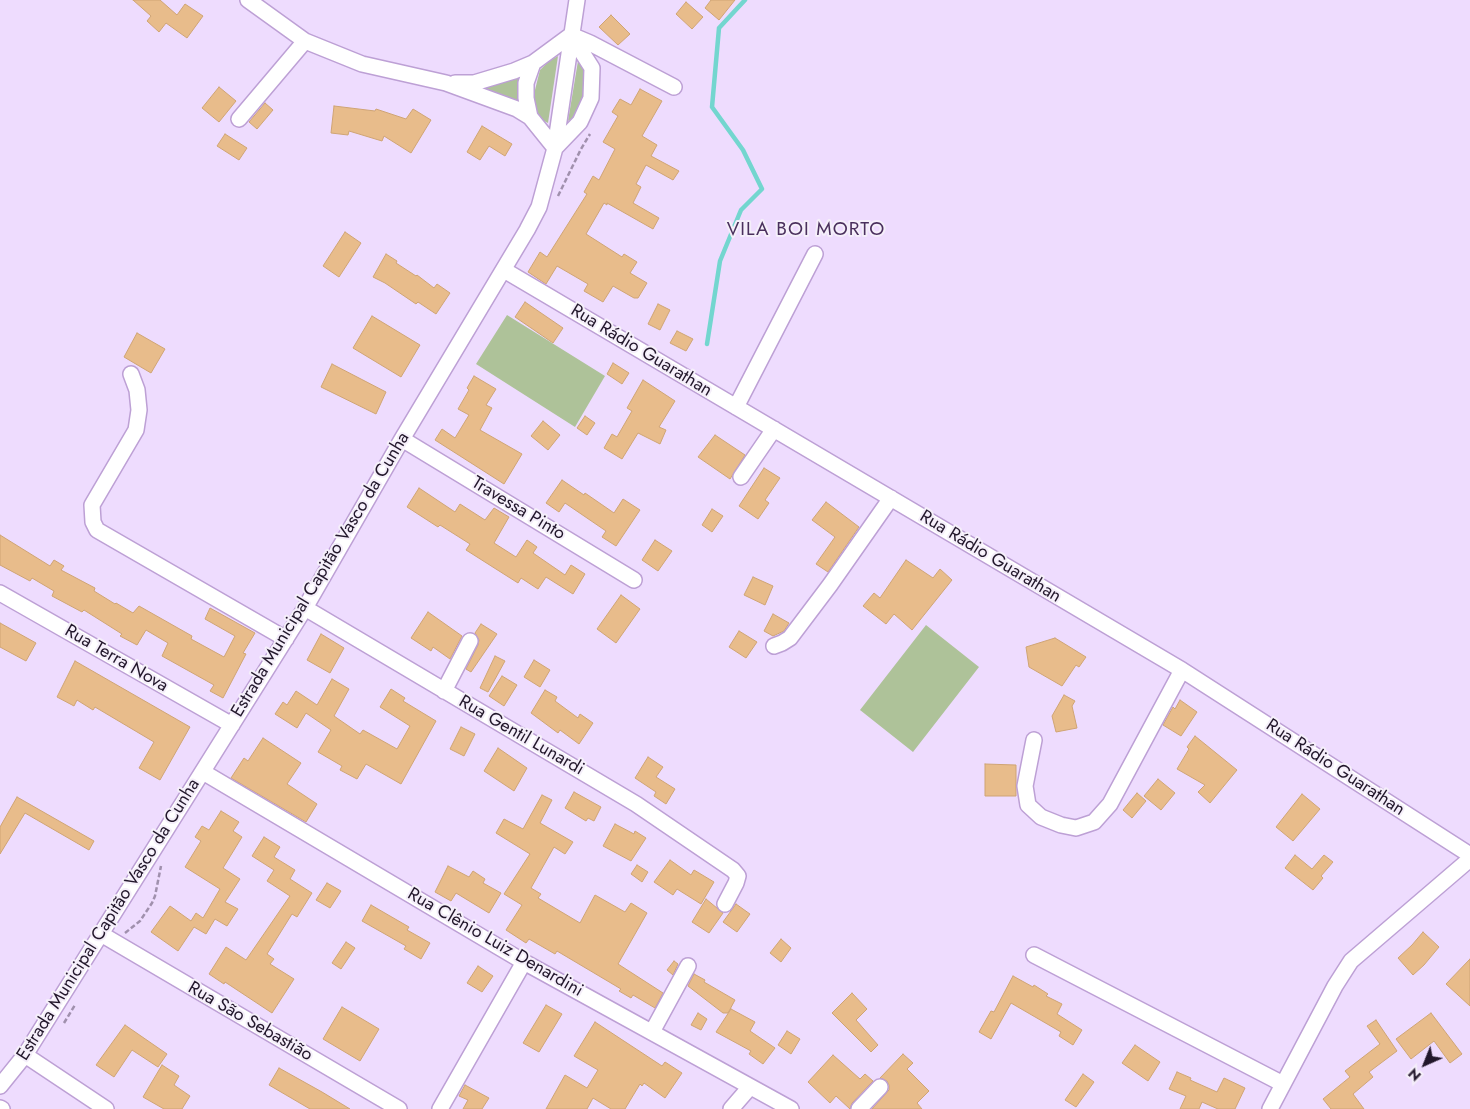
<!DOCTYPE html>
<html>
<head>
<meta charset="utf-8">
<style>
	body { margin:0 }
	#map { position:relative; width:1470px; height:1109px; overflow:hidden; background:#eedcfe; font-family:Jost,sans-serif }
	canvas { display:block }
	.north { position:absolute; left:1400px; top:1039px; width:50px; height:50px; -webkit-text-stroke:4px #f5effa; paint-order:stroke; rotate:224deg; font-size:14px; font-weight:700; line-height:20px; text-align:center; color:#22172b }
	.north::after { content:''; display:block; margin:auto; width:18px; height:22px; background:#22172b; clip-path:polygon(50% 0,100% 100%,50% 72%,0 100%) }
</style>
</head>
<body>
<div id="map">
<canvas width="1470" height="1109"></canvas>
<div class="north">N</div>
</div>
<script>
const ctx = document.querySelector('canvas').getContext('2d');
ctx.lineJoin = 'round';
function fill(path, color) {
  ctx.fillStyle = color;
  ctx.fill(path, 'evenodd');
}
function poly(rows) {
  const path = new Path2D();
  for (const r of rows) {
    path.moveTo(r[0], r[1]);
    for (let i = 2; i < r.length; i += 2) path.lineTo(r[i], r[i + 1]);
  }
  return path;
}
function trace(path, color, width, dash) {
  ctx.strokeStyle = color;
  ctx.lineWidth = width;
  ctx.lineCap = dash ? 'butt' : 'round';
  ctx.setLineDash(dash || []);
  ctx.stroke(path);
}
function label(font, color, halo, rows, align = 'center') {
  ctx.font = font + ' Jost,sans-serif';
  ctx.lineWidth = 4;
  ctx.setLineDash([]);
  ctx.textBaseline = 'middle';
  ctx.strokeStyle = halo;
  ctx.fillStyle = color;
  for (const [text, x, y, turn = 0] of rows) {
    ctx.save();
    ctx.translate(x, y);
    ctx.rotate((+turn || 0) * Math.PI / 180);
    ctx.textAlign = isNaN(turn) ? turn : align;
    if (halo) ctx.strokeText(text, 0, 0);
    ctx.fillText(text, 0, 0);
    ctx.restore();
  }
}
const green = poly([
	[558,56,548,123,542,120,536,112,534,94,540,70,549,61],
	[578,61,584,64,587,73,585,96,576,116,568,121],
	[524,75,522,105,474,88],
	[507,315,605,376,575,427,476,364],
	[926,625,979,667,913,752,860,710]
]);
const stream = poly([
	[707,344,720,261,741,210,762,189,743,150,712,107,719,28,745,0]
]);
const building = poly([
	[133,0,160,0,177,15,185,4,203,16,187,38,166,23,159,32,147,21,151,16,133,0],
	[711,0,735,0,719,20,705,8,711,0],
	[686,2,703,17,692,29,676,14,686,2],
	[611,15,630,34,618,45,599,27,611,15],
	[219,87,236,101,219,122,202,108,219,87],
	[640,89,662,101,642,136,657,145,651,156,679,171,673,180,646,165,636,184,641,187,633,203,659,218,653,229,607,203,607,205,604,203,586,234,622,257,624,254,637,262,630,273,647,283,638,298,634,298,613,286,603,302,584,291,588,284,557,266,546,284,528,272,540,252,547,257,587,194,584,192,593,176,599,180,615,149,603,142,618,116,612,112,620,99,631,105,640,89],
	[265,103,273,110,257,129,249,122,265,103],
	[334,106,375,111,376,109,406,119,413,109,431,120,411,153,384,136,382,141,349,131,348,135,331,133,334,106],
	[482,126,512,144,505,156,489,146,480,160,467,152,482,126],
	[225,134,247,148,239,160,217,146,225,134],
	[345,232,361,243,339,277,323,266,345,232],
	[386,254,397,261,396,263,416,276,417,275,434,288,437,284,450,293,436,314,418,302,416,304,385,283,373,277,386,254],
	[525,302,563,328,553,343,515,317,525,302],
	[658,304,670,310,660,330,648,324,658,304],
	[372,316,420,345,401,377,353,348,372,316],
	[677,331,693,339,686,351,670,343,677,331],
	[137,333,165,349,151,373,124,357,137,333],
	[613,363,629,373,622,384,607,374,613,363],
	[332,364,386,392,376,414,321,387,332,364],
	[474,376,496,389,486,405,492,408,480,430,522,454,504,484,435,440,442,429,455,438,469,415,458,409,469,390,467,388,474,376],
	[643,380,675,401,659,427,666,430,660,444,638,433,622,459,604,448,612,434,617,437,632,411,627,408,643,380],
	[585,416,595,423,587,435,577,428,585,416],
	[543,421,560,435,548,450,531,436,543,421],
	[715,435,745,455,730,479,698,457,715,435],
	[764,468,780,478,765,500,769,503,758,519,739,506,764,468],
	[562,480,584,495,585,493,614,513,623,499,640,510,616,546,602,537,606,531,565,503,559,512,546,503,562,480],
	[419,488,455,512,460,504,485,520,494,508,509,517,494,543,516,557,527,540,537,547,533,553,565,575,571,565,585,574,573,594,546,577,538,589,521,578,518,583,466,550,470,544,440,525,438,527,407,507,419,488],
	[826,502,859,527,828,572,816,564,835,537,812,520,826,502],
	[712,509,723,516,712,532,702,525,712,509],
	[0,535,50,566,54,560,64,566,61,570,95,588,94,591,115,604,116,603,133,613,139,606,192,636,191,639,224,657,235,636,205,619,210,608,255,633,243,653,246,654,223,698,210,691,214,685,162,656,168,643,146,630,137,645,120,636,122,634,84,610,82,612,52,596,54,591,32,578,30,581,0,565,0,535],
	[655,540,672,551,658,571,642,560,655,540],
	[906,560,933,578,940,569,952,580,912,630,894,614,886,624,863,606,874,593,880,598,906,560],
	[753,577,773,586,765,605,744,595,753,577],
	[621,595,640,609,616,643,597,629,621,595],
	[428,612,462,636,450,659,433,647,431,651,411,638,428,612],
	[773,614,789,623,784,631,773,636,764,631,773,614],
	[0,623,36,643,26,661,0,647,0,623],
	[481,624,497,634,471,672,466,669,478,645,479,640,475,633,481,624],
	[739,631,757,642,746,658,729,647,739,631],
	[321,634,344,648,330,673,307,660,321,634],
	[1055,638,1086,657,1079,667,1076,665,1062,686,1029,667,1026,647,1055,638],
	[495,656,505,661,488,692,480,688,495,656],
	[534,660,550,670,540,687,524,677,534,660],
	[75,661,190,727,160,780,139,768,154,742,95,707,93,710,77,700,74,706,57,697,75,661],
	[502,676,517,685,504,706,489,696,502,676],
	[332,679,349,689,334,716,360,734,363,730,397,749,410,726,380,707,391,689,405,698,403,701,436,721,401,784,366,764,357,779,340,770,342,766,318,752,331,730,306,713,297,728,275,714,283,702,287,705,296,691,317,705,332,679],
	[545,690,557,697,555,701,578,718,580,714,593,723,579,744,560,730,558,733,531,713,545,690],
	[1064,695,1075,701,1072,706,1077,728,1056,732,1052,716,1064,695],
	[1180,700,1197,712,1181,736,1163,725,1173,707,1175,709,1180,700],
	[461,727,475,734,464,756,450,749,461,727],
	[1195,736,1237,770,1210,803,1198,792,1205,785,1177,769,1189,749,1187,747,1195,736],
	[263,738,301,763,287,784,317,804,306,822,231,778,244,758,248,761,263,738],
	[498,748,527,768,514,791,484,771,498,748],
	[648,757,663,767,656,777,675,789,666,804,654,796,656,792,635,778,648,757],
	[985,764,1016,765,1016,796,985,796,985,764],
	[1158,779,1175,793,1161,810,1144,796,1158,779],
	[574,792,601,807,594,821,588,818,586,821,565,808,574,792],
	[1137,793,1146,801,1132,818,1123,810,1137,793],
	[1302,794,1320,809,1293,841,1276,827,1302,794],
	[542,795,552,800,540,823,573,842,565,854,554,847,531,888,541,894,538,898,580,923,595,895,625,912,631,903,647,913,618,964,663,993,655,1008,633,995,631,998,619,991,621,989,557,951,555,954,529,939,526,943,506,930,522,905,504,894,530,854,496,833,504,819,523,829,542,795],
	[17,797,94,841,89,850,25,813,0,854,0,827,17,797],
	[221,811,239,822,233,831,242,837,223,868,240,879,225,902,238,909,227,926,215,919,206,934,194,927,178,951,151,932,170,906,191,921,196,913,203,918,220,889,185,867,201,841,195,837,202,826,209,830,221,811],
	[615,824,634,834,635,831,646,838,631,861,603,846,615,824],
	[264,837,280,847,274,857,295,870,290,879,312,893,297,917,292,914,267,954,274,959,270,964,294,979,272,1013,225,982,224,984,209,974,226,947,246,960,290,896,267,881,274,870,252,856,264,837],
	[1295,855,1312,869,1324,855,1333,862,1321,876,1323,878,1313,890,1285,868,1295,855],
	[670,860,691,875,694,870,714,882,701,904,677,889,673,895,654,882,670,860],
	[637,865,648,872,642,882,631,874,637,865],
	[448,866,469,877,473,871,485,879,483,883,501,893,489,913,456,893,451,901,435,892,448,866],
	[327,883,341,891,330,908,316,900,327,883],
	[706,899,723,913,709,933,692,922,706,899],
	[736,904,750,914,737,932,723,922,736,904],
	[371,905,409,927,407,930,430,943,421,959,404,949,406,946,362,921,371,905],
	[1423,932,1439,947,1424,965,1413,975,1398,958,1412,945,1423,932],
	[781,939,791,948,781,962,770,953,781,939],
	[346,942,355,948,341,969,332,963,346,942],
	[1470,959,1470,1006,1446,984,1470,959],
	[674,961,678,964,673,975,667,970,674,961],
	[478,966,493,976,482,992,467,983,478,966],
	[694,974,705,980,704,982,735,1000,728,1013,723,1013,688,986,694,974],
	[1013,976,1033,987,1034,985,1048,994,1046,996,1062,1004,1057,1014,1082,1030,1073,1045,1059,1036,1061,1032,1011,1003,991,1039,979,1032,991,1011,994,1012,1013,976],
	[852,993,867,1009,856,1020,878,1045,871,1052,832,1013,852,993],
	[546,1005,562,1014,539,1052,523,1043,546,1005],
	[342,1007,379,1029,360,1061,323,1039,342,1007],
	[731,1009,755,1022,750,1031,775,1048,763,1064,749,1054,751,1051,716,1032,731,1009],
	[698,1013,707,1019,701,1030,691,1025,698,1013],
	[1431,1013,1462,1054,1450,1063,1434,1041,1411,1059,1396,1039,1431,1013],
	[1376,1020,1397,1051,1369,1072,1373,1077,1353,1094,1364,1109,1331,1109,1323,1099,1350,1077,1345,1071,1380,1044,1367,1026,1376,1020],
	[595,1022,662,1066,665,1062,682,1073,665,1098,644,1083,642,1086,640,1084,625,1109,611,1109,593,1098,587,1109,546,1109,565,1075,587,1088,598,1070,574,1056,595,1022],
	[125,1025,167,1054,158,1067,132,1050,114,1077,96,1065,125,1025],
	[787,1031,800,1039,791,1054,778,1045,787,1031],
	[1135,1045,1160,1062,1148,1081,1122,1063,1135,1045],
	[903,1054,913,1063,907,1069,929,1091,917,1103,922,1109,872,1109,889,1090,889,1085,887,1081,880,1078,903,1054],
	[833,1055,860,1079,865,1074,873,1081,852,1103,850,1109,836,1096,830,1103,808,1082,833,1055],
	[162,1065,179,1076,174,1085,190,1096,182,1109,164,1109,143,1097,162,1065],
	[279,1068,322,1092,350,1109,310,1109,269,1085,279,1068],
	[1177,1072,1191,1078,1190,1080,1217,1092,1224,1078,1245,1088,1235,1109,1218,1109,1202,1102,1199,1109,1180,1109,1186,1096,1169,1089,1177,1072],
	[1083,1074,1094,1082,1076,1107,1065,1100,1083,1074],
	[465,1085,489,1098,482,1109,463,1109,468,1100,459,1096,465,1085]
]);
const path = poly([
	[558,196,581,149,590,134],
	[125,933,140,921,152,903,155,896,161,866],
	[64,1023,75,1005]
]);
const minor = poly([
	[248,0,305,41,362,64,446,83,517,109,530,117,555,148],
	[571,35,590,43,674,87],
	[455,83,474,83,514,71,533,63,571,35],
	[530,117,526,98,526,83,533,63],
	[239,119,305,41],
	[555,148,580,122,591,98,592,68,571,35],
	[504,270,1182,670,1470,855],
	[131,374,137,390,139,410,136,430,92,505,93,522,97,530,286,639],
	[736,407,815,254],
	[402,439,634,580],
	[741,477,774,429],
	[0,593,232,725],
	[305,608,636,804,733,870,738,876,736,883,725,904],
	[774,646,782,643,790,638,830,585,891,498],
	[444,691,470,641],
	[1034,740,1025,786,1028,805,1041,817,1061,825,1076,828,1094,822,1110,804,1182,670],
	[203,772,524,962,791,1109],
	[101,934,399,1109],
	[1034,955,1283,1084],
	[652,1032,688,966],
	[25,1055,106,1109],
	[0,1086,25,1055,305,608,402,439,527,230,539,207,555,148,577,0],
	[0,1108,2,1109],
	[440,1109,524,962],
	[731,1109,750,1087],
	[859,1109,880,1087],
	[1270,1109,1335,986,1351,961,1470,859]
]);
const streetNames = [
	["Rua Rádio Guarathan",641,351,31],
	["Travessa Pinto",518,509,31],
	["Rua Rádio Guarathan",990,557,31],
	["Estrada Municipal Capitão Vasco da Cunha",321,575,-59],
	["Rua Terra Nova",116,659,30],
	["Rua Gentil Lunardi",521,736,30],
	["Rua Rádio Guarathan",1335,768,33],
	["Estrada Municipal Capitão Vasco da Cunha",109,920,-58],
	["Rua Clênio Luiz Denardini",495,943,30],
	["Rua São Sebastião",250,1022,30]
];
const neighbourhoodNames = [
	["VILA BOI MORTO",806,230]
];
fill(green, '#aec299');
trace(stream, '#73d6cf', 4.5);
fill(building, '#e8bc8b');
trace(building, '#cfa474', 1);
trace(minor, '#bda0d5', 18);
trace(path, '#a090ad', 2.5, [5, 2.5]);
trace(minor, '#fff', 15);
label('18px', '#22172b', '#f5effa', streetNames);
ctx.letterSpacing = '1px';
label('19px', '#4a305d', '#f5effa', neighbourhoodNames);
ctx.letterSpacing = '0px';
</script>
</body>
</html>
